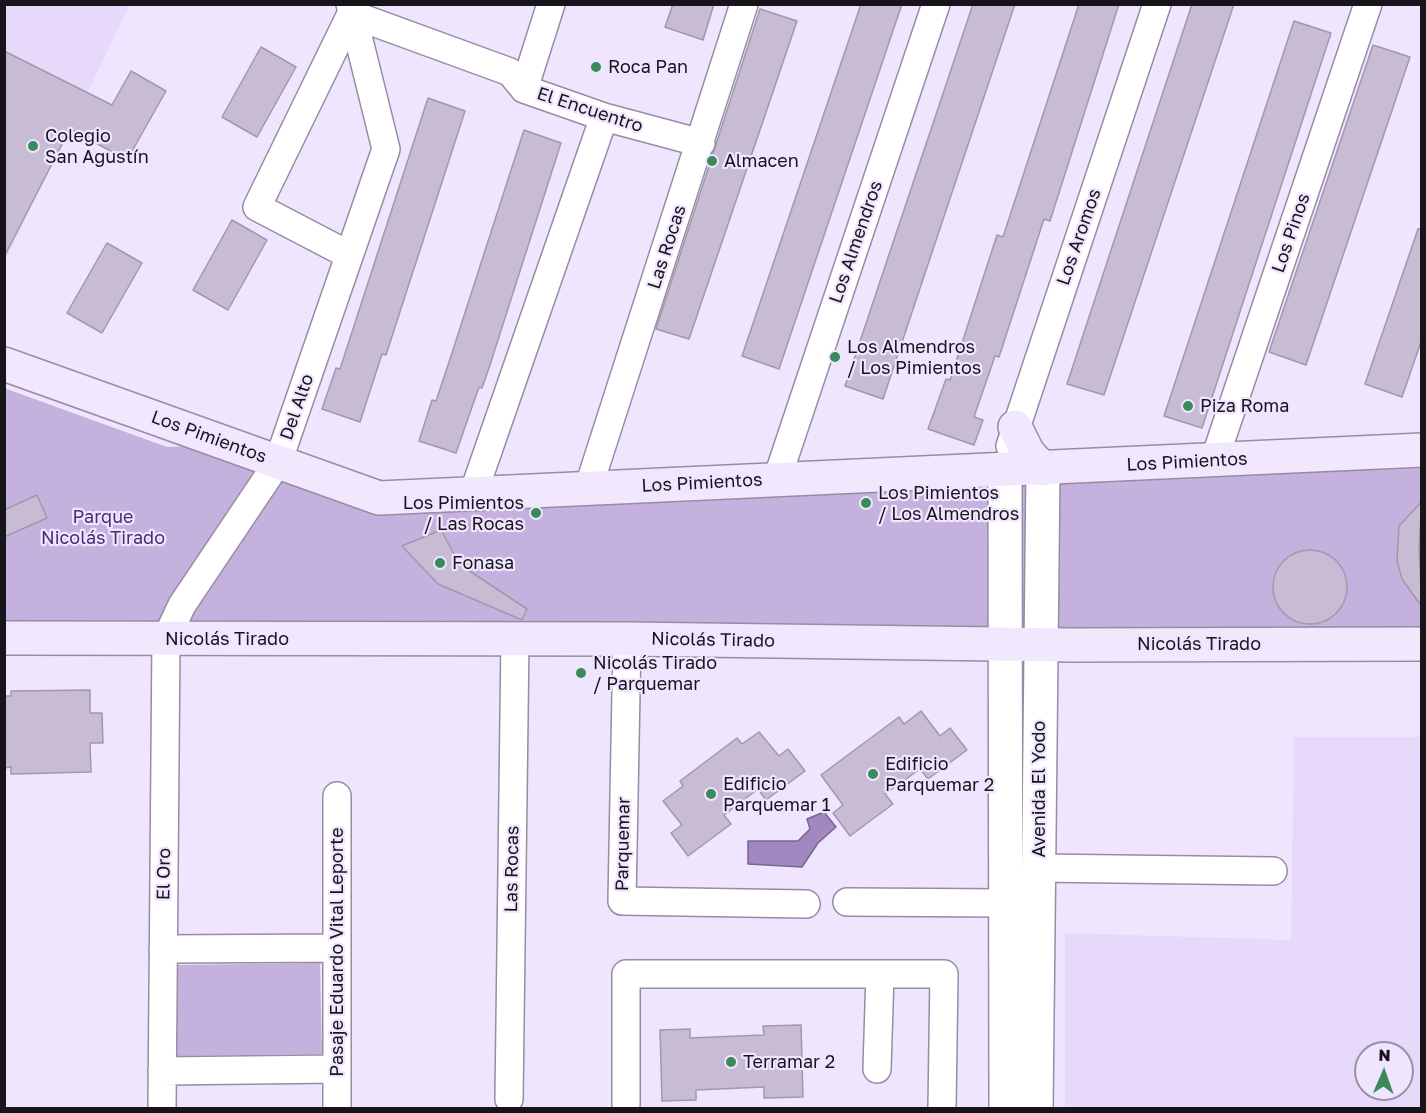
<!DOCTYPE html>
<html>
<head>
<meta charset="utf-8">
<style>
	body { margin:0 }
	#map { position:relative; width:1426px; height:1113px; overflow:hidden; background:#f0e5fe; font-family:"Golos Text",sans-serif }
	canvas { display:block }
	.frame { position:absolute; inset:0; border:6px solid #18141c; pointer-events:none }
	.north { position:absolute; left:1354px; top:1041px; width:60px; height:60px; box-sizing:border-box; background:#f0e5fe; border:2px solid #9a91a4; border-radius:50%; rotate:2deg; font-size:16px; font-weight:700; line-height:24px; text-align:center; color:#18141c }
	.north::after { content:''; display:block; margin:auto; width:21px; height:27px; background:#3a8a5b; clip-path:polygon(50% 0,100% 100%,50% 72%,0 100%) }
</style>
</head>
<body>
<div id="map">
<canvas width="1426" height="1113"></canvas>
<div class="frame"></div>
<div class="north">N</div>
</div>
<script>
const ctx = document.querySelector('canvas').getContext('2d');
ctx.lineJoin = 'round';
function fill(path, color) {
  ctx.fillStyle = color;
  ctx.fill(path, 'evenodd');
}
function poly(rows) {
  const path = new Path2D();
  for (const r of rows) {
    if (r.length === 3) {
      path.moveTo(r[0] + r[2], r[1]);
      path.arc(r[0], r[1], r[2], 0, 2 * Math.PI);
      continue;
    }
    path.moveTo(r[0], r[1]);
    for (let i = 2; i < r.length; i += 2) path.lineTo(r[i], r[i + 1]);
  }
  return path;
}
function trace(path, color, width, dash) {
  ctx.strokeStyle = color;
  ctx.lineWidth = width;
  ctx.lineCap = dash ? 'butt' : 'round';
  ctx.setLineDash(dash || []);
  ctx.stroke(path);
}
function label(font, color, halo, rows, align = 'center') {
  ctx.font = font + ' "Golos Text",sans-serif';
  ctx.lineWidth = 4.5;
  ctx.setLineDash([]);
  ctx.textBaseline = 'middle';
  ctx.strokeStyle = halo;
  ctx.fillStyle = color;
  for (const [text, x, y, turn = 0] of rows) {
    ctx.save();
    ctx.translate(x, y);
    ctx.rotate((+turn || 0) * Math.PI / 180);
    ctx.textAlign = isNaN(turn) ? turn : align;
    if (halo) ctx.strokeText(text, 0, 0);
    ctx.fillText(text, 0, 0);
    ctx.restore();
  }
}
const built = poly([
	[5,5,130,5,5,261],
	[1294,737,1421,737,1421,1108,1065,1108,1065,933,1291,940],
	[1366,1053,1402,1053,1402,1089,1366,1089]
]);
const green = poly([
	[4,388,167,447,194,446,387,510,472,511,1421,464,1421,629,5,624],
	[320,963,322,1054,177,1056,176,965]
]);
const water = poly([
	[824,812,836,827,818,843,802,867,748,864,748,841,798,841,810,829,807,819,824,812]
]);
const building = poly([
	[673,4,714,4,703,40,665,27,673,4],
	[861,4,902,4,779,369,742,356,861,4],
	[973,4,1015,4,883,399,845,386,973,4],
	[1079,4,1119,4,1050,221,1044,219,999,357,995,356,974,417,983,420,974,445,928,429,946,379,950,380,997,235,1003,237,1079,4],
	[1192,4,1234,4,1104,395,1067,384,1192,4],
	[760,9,797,21,689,339,656,329,760,9],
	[1294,21,1331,33,1202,428,1164,416,1294,21],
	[1373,45,1410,57,1306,365,1269,352,1373,45],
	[261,47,296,67,257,137,222,117,261,47],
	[4,51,112,105,131,71,166,91,127,160,70,129,4,257,4,51],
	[428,98,465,111,386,355,382,354,360,422,322,409,336,368,340,369,428,98],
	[524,130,561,143,489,368,482,388,479,387,456,453,419,441,432,400,436,401,451,356,524,130],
	[232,220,267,240,228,310,193,290,232,220],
	[1418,229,1422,229,1422,339,1402,397,1365,384,1418,229],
	[107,243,142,263,102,333,67,313,107,243],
	[37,495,47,518,4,537,4,510,37,495],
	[1422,501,1419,548,1422,607,1402,579,1397,561,1399,526,1422,501],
	[441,530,455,556,468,570,527,609,522,620,438,584,402,546,441,530],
	[1310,587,37],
	[90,690,90,713,102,713,103,743,90,743,91,772,11,774,11,767,4,768,4,696,11,696,11,691,90,690],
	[921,711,940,736,950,728,967,750,928,779,920,769,885,794,893,804,850,836,833,813,843,805,821,775,899,717,904,724,921,711],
	[759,732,779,756,788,749,805,771,766,800,758,789,724,815,731,824,688,856,671,833,682,825,663,801,683,786,680,781,737,738,742,744,759,732],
	[801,1025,803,1097,764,1098,764,1087,696,1090,696,1100,662,1101,660,1030,690,1029,690,1038,764,1035,763,1026,801,1025]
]);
const minor = poly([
	[524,89,551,4],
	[349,255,257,207,351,14,510,72,524,89,604,117,701,143],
	[1010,446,1157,4],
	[1214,461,1368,4],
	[777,479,936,4],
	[588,489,744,4],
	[473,494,604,117],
	[627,639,622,901,806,904],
	[337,796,337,1108],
	[1038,868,1273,871],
	[847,902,1006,903],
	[163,949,337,948],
	[877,1069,880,974],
	[162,1071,337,1069],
	[509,1099,515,639],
	[626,1105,626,974,944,974,942,1108],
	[162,1108,166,639,182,605,278,462,386,149,350,4]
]);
const tertiary = poly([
	[1005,470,1006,1108],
	[1036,1108,1043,469]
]);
const secondary = poly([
	[4,364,379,498,1422,450],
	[1015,427,1028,453,1043,469],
	[4,638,627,639,1071,645,1422,644]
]);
const markers = [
	[596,67,6,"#3a8a5b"],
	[33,146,6,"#3a8a5b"],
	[712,161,6,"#3a8a5b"],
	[835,357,6,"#3a8a5b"],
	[1188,406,6,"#3a8a5b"],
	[866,503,6,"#3a8a5b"],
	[536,513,6,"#3a8a5b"],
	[440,563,6,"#3a8a5b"],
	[581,673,6,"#3a8a5b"],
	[873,774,6,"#3a8a5b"],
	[711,794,6,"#3a8a5b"],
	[731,1062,6,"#3a8a5b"]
];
const poiNames = [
	["Roca Pan",608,67],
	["Colegio",45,136],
	["San Agustín",45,157],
	["Almacen",724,161],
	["Los Almendros",847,347],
	["/ Los Pimientos",847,368],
	["Piza Roma",1200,406],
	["Los Pimientos",878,493],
	["/ Los Almendros",878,514],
	["Los Pimientos",524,503,"right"],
	["/ Las Rocas",524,524,"right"],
	["Fonasa",452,563],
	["Nicolás Tirado",593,663],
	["/ Parquemar",593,684],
	["Edificio",885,764],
	["Parquemar 2",885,785],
	["Edificio",723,784],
	["Parquemar 1",723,805],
	["Terramar 2",743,1062]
];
const streetNames = [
	["El Encuentro",590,110,18],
	["Los Pinos",1291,233,-71],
	["Los Aromos",1079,237,-71],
	["Los Almendros",856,242,-71],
	["Las Rocas",667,247,-72],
	["Del Alto",297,407,-71],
	["Los Pimientos",209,437,20],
	["Los Pimientos",1187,462,-3],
	["Los Pimientos",702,483,-3],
	["Nicolás Tirado",227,639],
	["Nicolás Tirado",713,640,1],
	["Nicolás Tirado",1199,644],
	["Avenida El Yodo",1039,789,-90],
	["Parquemar",623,844,-89],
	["Las Rocas",512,869,-89],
	["El Oro",164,874,-89],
	["Pasaje Eduardo Vital Leporte",337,952,-90]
];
const parkNames = [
	["Parque",103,517],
	["Nicolás Tirado",103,538]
];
fill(built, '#e7d9f9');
fill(green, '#c5b1de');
fill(water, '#a288c0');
trace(water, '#79658f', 1.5);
fill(building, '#c7bcd4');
trace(building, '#a197ae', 1.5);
trace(minor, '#968ca3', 30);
trace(tertiary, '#968ca3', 36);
trace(secondary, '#968ca3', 36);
trace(minor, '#fff', 27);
trace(tertiary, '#fff', 33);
trace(secondary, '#f2e8fe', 33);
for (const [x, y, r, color] of markers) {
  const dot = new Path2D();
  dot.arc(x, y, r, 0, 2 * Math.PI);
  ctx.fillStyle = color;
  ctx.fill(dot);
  trace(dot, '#f0e5fe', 2);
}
label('18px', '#18141c', '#f0e5fe', poiNames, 'left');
label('18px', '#18141c', '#f0e5fe', streetNames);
label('18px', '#4e2b70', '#f0e5fe', parkNames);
</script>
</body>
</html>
